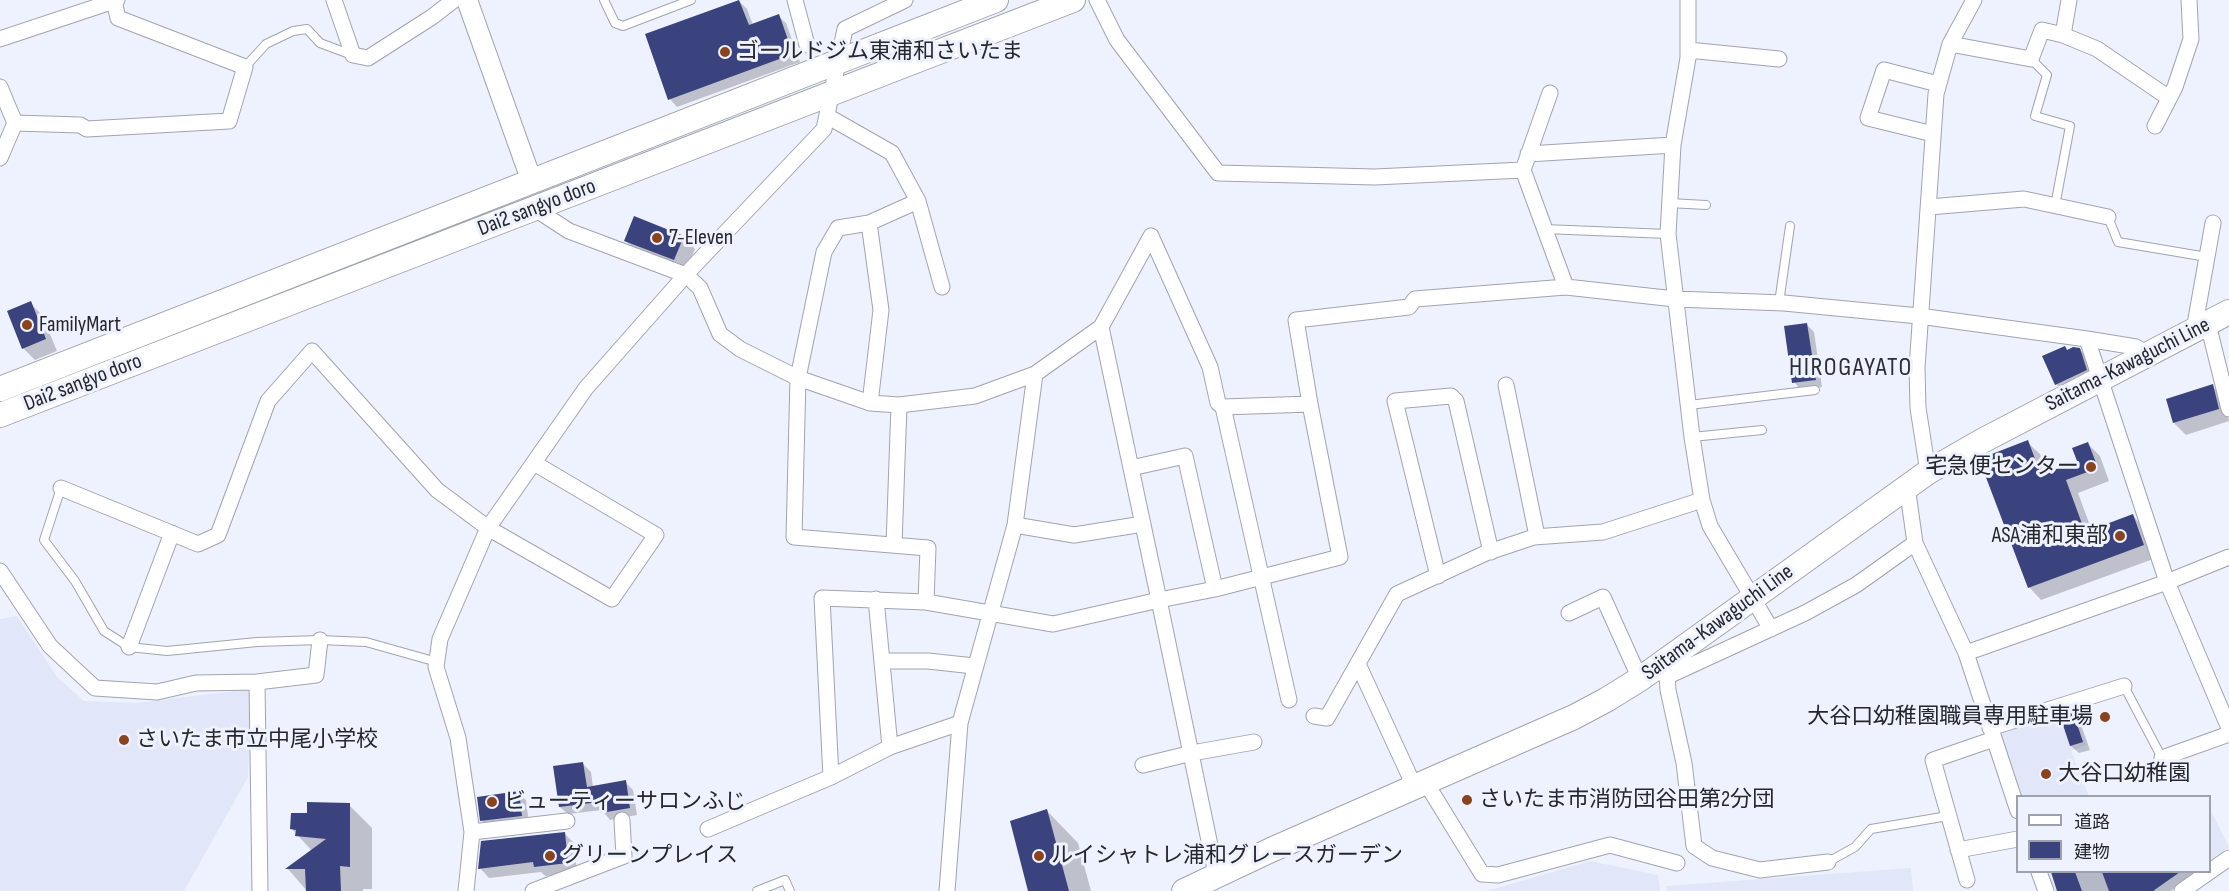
<!DOCTYPE html>
<html>
<head>
<meta charset="utf-8">
<style>
	body { margin:0 }
	#map { position:relative; width:2229px; height:891px; overflow:hidden; background:#eef2fe; font-family:"Sofia Sans Condensed","Noto Sans JP",sans-serif }
	canvas { display:block }
	.legend { position:absolute; left:2016px; top:795px; width:195px; height:78px; box-sizing:border-box; background:#eef2fe; border:2px solid #9ea1aa; margin:0; padding:8px 10px; list-style:none; font-size:18px; color:#25272b }
	.legend li { display:flex; align-items:center; gap:12px; height:30px }
	.legend b { width:30px; border:2px solid #9ea1aa }
</style>
</head>
<body>
<div id="map">
<canvas width="2229" height="891"></canvas>
<ul class="legend">
<li><b style="height:8px;background:#fff"></b>道路</li>
<li><b style="height:16px;background:#3b437f"></b>建物</li>
</ul>
</div>
<script>
const ctx = document.querySelector('canvas').getContext('2d');
ctx.lineJoin = 'round';
function fill(path, color) {
  ctx.fillStyle = color;
  ctx.fill(path, 'evenodd');
}
function poly(rows) {
  const path = new Path2D();
  for (const r of rows) {
    path.moveTo(r[0], r[1]);
    for (let i = 2; i < r.length; i += 2) path.lineTo(r[i], r[i + 1]);
  }
  return path;
}
function trace(path, color, width, dash) {
  ctx.strokeStyle = color;
  ctx.lineWidth = width;
  ctx.lineCap = dash ? 'butt' : 'round';
  ctx.setLineDash(dash || []);
  ctx.stroke(path);
}
function label(font, color, halo, rows, align = 'center') {
  ctx.font = font + ' "Sofia Sans Condensed","Noto Sans JP",sans-serif';
  ctx.lineWidth = 6;
  ctx.setLineDash([]);
  ctx.textBaseline = 'middle';
  ctx.strokeStyle = halo;
  ctx.fillStyle = color;
  for (const [text, x, y, turn = 0] of rows) {
    ctx.save();
    ctx.translate(x, y);
    ctx.rotate((+turn || 0) * Math.PI / 180);
    ctx.textAlign = isNaN(turn) ? turn : align;
    if (halo) ctx.strokeText(text, 0, 0);
    ctx.fillText(text, 0, 0);
    ctx.restore();
  }
}
const built = poly([
	[17,616,57,677,84,701,136,703,251,689,248,777,184,891,0,891,0,619],
	[2073,708,2086,745,2071,751,2089,796,2020,796,1997,731],
	[2210,809,2229,847,2210,861],
	[1590,861,1658,875,1660,891,1487,891],
	[1911,868,1913,891,1667,891,1666,886],
	[2046,872,2195,872,2169,891,2050,891]
]);
const shadow = poly([
	[739,1,747,9,753,25,778,16,786,23,800,62,677,107,670,99],
	[683,237,695,249,686,271,638,253,626,241],
	[30,303,42,315,57,351,35,360,23,348],
	[1806,324,1814,332,1822,387,1801,390,1794,382],
	[2079,349,2087,357,2094,378,2064,392,2056,384,2068,351],
	[2212,386,2224,398,2229,421,2186,435,2174,423],
	[2027,442,2040,454,2048,474,2079,462,2088,444,2100,456,2109,481,2078,493,2092,531,2133,516,2145,529,2156,558,2041,600,2029,587],
	[2073,714,2080,722,2090,750,2079,753,2071,746,2062,717],
	[583,764,591,772,593,787,625,782,633,790,637,815,610,820,602,810,568,814,560,807],
	[518,793,526,800,529,824,489,828,482,821],
	[349,805,372,828,372,889,363,889,363,891,307,891,288,869,312,851,292,829,308,815],
	[1047,811,1078,843,1091,891,1029,891],
	[564,833,574,843,577,873,545,876,541,872,489,878,480,868],
	[2056,872,2198,872,2171,891,2059,891,2054,876]
]);
const building = poly([
	[739,0,749,25,779,14,793,54,668,100,645,34],
	[634,216,684,236,674,260,624,241],
	[31,301,46,339,22,349,7,311],
	[1807,323,1816,380,1792,383,1784,326],
	[2065,346,2067,350,2073,347,2080,348,2087,370,2055,385,2042,356],
	[2213,384,2219,409,2173,423,2166,399],
	[2028,440,2041,475,2077,461,2072,448,2088,442,2098,468,2066,480,2085,532,2133,514,2144,545,2028,588,1979,459],
	[2073,712,2083,742,2070,746,2060,716],
	[583,762,587,787,626,780,630,808,601,813,599,802,559,807,553,766],
	[519,791,522,816,480,821,477,797],
	[307,802,350,803,350,867,340,866,341,891,306,891,305,869,285,869,326,839,295,836,296,830,290,829,291,813,307,813],
	[1047,809,1069,891,1028,891,1010,821],
	[565,832,568,863,534,867,533,862,478,869,481,841],
	[2051,872,2075,872,2082,891,2057,891],
	[2102,872,2180,872,2153,891,2109,891]
]);
const service = poly([
	[604,0,615,23,623,26,691,0],
	[2031,59,2047,75,2035,116,2070,126,2055,206],
	[245,67,266,44,293,31,307,29,320,43,352,55],
	[1669,203,1706,205],
	[2108,217,2118,242,2207,257],
	[1544,229,1668,234],
	[1779,303,1790,226],
	[1689,405,1815,390],
	[1692,437,1762,430],
	[61,488,44,540,75,581,104,631,129,647,167,651,257,642,320,640,366,642,437,662],
	[2124,686,2162,758],
	[1828,862,1855,847,1871,829,1948,816],
	[757,891,785,880,790,891]
]);
const minor = poly([
	[334,0,353,55,368,58,432,17,454,0],
	[795,0,807,45],
	[1097,0,1117,40,1218,173,1375,177,1523,170],
	[1688,0,1688,58,1673,145,1668,234,1692,437,1702,500,1710,526,1771,629],
	[2063,35,2069,0],
	[0,39,117,0],
	[1950,44,2031,59,2042,30,2063,35,2097,49,2169,98],
	[1688,50,1779,59],
	[0,87,15,123,0,158],
	[1550,93,1523,170,1566,287],
	[827,116,892,153,918,201,942,287],
	[15,123,80,125,87,129,229,121,245,67,118,18,114,1],
	[2155,126,2175,87,2191,39,2189,0],
	[1933,134,1868,118,1884,70,1938,84],
	[1528,154,1673,145],
	[918,201,869,223,838,228,824,252,798,378,794,537,928,548,926,602],
	[1929,207,2024,199,2108,217],
	[535,209,569,231,686,275,700,288,720,334,740,349,798,378,870,403,899,405,975,396,1035,374,1101,327,1151,236],
	[869,223,881,310,870,403],
	[1151,236,1210,367,1218,403,1223,407,1310,404,1296,320,1409,307,1415,299,1566,287,1675,299,1784,303,1919,316,2087,339,2136,347,2148,354],
	[2208,324,2229,409],
	[2194,330,2213,223],
	[2087,339,2167,582,2229,728],
	[1506,385,1537,536],
	[1223,407,1289,700],
	[1131,468,1185,456,1215,589],
	[1928,472,1918,408,1917,368,1936,94,1950,44,1974,0],
	[1907,486,1915,543,1966,653,2018,811],
	[61,488,198,544,218,535,268,401,312,351,437,490,488,528,612,599,656,535,534,463],
	[1015,525,1074,535,1143,524],
	[894,545,899,405],
	[0,571,50,646,95,688,157,692,196,683,257,682,260,891],
	[1438,576,1395,401,1451,396,1456,401,1491,552],
	[876,599,890,747],
	[1569,613,1603,597,1640,679],
	[129,647,172,533],
	[1966,653,2167,582,2229,557],
	[883,661,928,661,974,666],
	[1666,661,1668,690,1684,763,1694,846,1712,858,1760,870,1828,862],
	[1358,664,1415,788],
	[1666,677,1805,613,1856,585,1915,543],
	[257,682,316,675,320,640],
	[1314,716,1327,718,1397,594,1486,553,1534,537,1603,532,1702,500],
	[1990,728,2124,686],
	[2162,758,2229,734],
	[1143,765,1192,753,1254,742],
	[831,777,822,598,926,602,1053,624,1159,600,1101,327],
	[1426,783,1482,874,1498,875,1610,845,1677,863],
	[708,829,831,777,890,747,960,723],
	[472,832,567,821],
	[1958,850,2018,839],
	[2039,872,2046,891],
	[1216,874,1159,600,1215,589,1340,557,1310,404],
	[1967,880,1933,760,1994,739],
	[466,891,472,832,458,738,436,667,440,639,488,528,586,388,691,269,824,129,845,29,905,0],
	[533,891,624,856,622,820],
	[947,891,960,723,1015,525,1035,374],
	[2182,891,2229,858]
]);
const tertiary = poly([
	[467,0,532,182]
]);
const primary = poly([
	[0,389,996,0],
	[0,415,1073,0],
	[1184,891,1271,850,1574,717,1606,700,1640,679,1928,472,1982,441,2229,312]
]);
const markers = [
	[725,52,6,"#8a441d"],
	[657,238,6,"#8a441d"],
	[27,325,6,"#8a441d"],
	[2091,467,6,"#8a441d"],
	[2120,536,6,"#8a441d"],
	[2105,717,6,"#8a441d"],
	[124,740,6,"#8a441d"],
	[2046,774,6,"#8a441d"],
	[1467,800,6,"#8a441d"],
	[492,802,6,"#8a441d"],
	[550,856,6,"#8a441d"],
	[1039,856,6,"#8a441d"]
];
const poiNames = [
	["ゴールドジム東浦和さいたま",737,52],
	["7-Eleven",669,238],
	["FamilyMart",39,325],
	["宅急便センター",2079,467,"right"],
	["ASA浦和東部",2108,536,"right"],
	["大谷口幼稚園職員専用駐車場",2093,717,"right"],
	["さいたま市立中尾小学校",136,740],
	["大谷口幼稚園",2058,774],
	["さいたま市消防団谷田第2分団",1479,800],
	["ビューティーサロンふじ",504,802],
	["グリーンプレイス",562,856],
	["ルイシャトレ浦和グレースガーデン",1051,856]
];
const streetNames = [
	["Dai2 sangyo doro",537,208,-21],
	["Saitama-Kawaguchi Line",2128,365,-27],
	["Dai2 sangyo doro",83,383,-21],
	["Saitama-Kawaguchi Line",1718,623,-36]
];
const quarterNames = [
	["HIROGAYATO",1851,368]
];
fill(built, '#e1e6f9');
fill(shadow, '#0003');
fill(building, '#3b437f');
trace(service, '#a1a4af', 10);
trace(minor, '#a1a4af', 17);
trace(tertiary, '#a1a4af', 22);
trace(primary, '#a1a4af', 26);
trace(service, '#fff', 8);
trace(minor, '#fff', 15);
trace(tertiary, '#fff', 20);
trace(primary, '#fff', 24);
for (const [x, y, r, color] of markers) {
  const dot = new Path2D();
  dot.arc(x, y, r, 0, 2 * Math.PI);
  ctx.fillStyle = color;
  ctx.fill(dot);
  trace(dot, '#eef2fe', 2);
}
label('22px', '#25272b', '#eef2fe', poiNames, 'left');
label('22px', '#25272b', '#eef2fe', streetNames);
ctx.letterSpacing = '1.5px';
label('26px', '#2c2e37', '#eef2fe', quarterNames);
ctx.letterSpacing = '0px';
</script>
</body>
</html>
